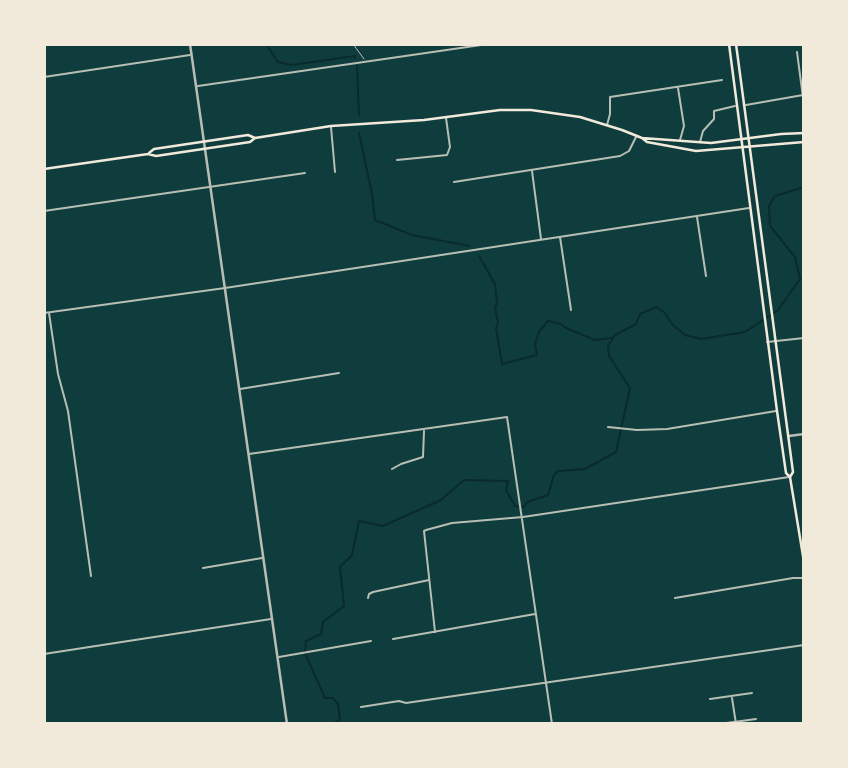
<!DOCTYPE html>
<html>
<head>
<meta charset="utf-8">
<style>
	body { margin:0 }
	#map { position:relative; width:848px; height:768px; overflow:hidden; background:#0f3d3e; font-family:Literata,serif }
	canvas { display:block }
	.frame { position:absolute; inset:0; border:46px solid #f1e9da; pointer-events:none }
</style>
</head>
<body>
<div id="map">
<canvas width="848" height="768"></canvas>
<div class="frame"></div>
</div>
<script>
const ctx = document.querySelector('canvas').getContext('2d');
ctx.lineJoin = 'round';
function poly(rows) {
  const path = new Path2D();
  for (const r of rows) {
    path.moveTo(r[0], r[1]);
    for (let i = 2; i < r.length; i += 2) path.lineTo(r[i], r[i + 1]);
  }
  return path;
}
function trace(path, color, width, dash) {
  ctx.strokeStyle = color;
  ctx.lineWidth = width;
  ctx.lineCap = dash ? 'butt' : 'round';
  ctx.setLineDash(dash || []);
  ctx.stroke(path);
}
const stream = poly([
	[266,44,278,62,291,65,355,56,355,58],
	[357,66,359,115],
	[359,133,372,194,375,220,412,235,470,246],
	[479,256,495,284,497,303,495,308,498,323,496,328,502,364,537,355,535,344,539,332,548,321,561,324,566,328,595,340,612,338],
	[332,724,340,720,338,704,333,698,325,698,305,653,306,641,321,634,323,622,344,606,340,567,352,555,359,521,383,526,441,500,464,480,508,481,506,490,515,506,524,507,527,502,548,495,554,475,558,471,585,469,616,452,630,388,609,356,608,346,615,335,636,324,640,314,656,307,664,312,673,325,685,335,701,339,745,332,778,310,800,279,795,257,770,226,769,206,775,196,804,187]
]);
const service = poly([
	[353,44,364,59]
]);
const minor = poly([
	[797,52,804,105],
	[44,77,190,55],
	[198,86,488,44],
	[678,88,684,126,680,140],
	[746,105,803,95],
	[607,125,610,114,610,97,722,80],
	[331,127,335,172],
	[700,142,703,131,714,119,714,111,735,106],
	[397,160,447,155,450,147,446,118],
	[532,171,541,239],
	[454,182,620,156,629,151,636,137],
	[44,211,305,173],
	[697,217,706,276],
	[560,237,571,310],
	[44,313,225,288,749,208],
	[49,313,58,374,68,411,91,576],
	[767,342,804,338],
	[240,389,339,373],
	[608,427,637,430,667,429,776,411],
	[249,454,507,417,552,724],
	[392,469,401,464,423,457,424,431],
	[203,568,262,558],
	[368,598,369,594,373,592,429,580],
	[675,598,793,578,804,578],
	[435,632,424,531,426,530,452,523,523,517,789,477],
	[393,639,535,614],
	[44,654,271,619],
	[279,657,371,641],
	[732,698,736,724],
	[710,699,752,693],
	[361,707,399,701,406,703,804,645],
	[719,724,756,719]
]);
const tertiary = poly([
	[190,44,287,724],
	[789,436,804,434]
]);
const secondary = poly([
	[729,44,777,411,786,473,790,477,804,562],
	[736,44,793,472,790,477]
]);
const primary = poly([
	[642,138,711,143,781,134,804,133],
	[149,153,154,149,248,135,255,138],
	[44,169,148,154,156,156,250,142,255,138,331,126,424,120,500,110,531,110,580,117,622,130,642,138,647,142,696,151,804,142]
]);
trace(stream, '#0a2a2b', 2);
trace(service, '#b8beb3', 1);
trace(minor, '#b8beb3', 2);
trace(tertiary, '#b8beb3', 2.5);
trace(secondary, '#f1e9da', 2.5);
trace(primary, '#f1e9da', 2.5);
</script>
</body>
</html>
